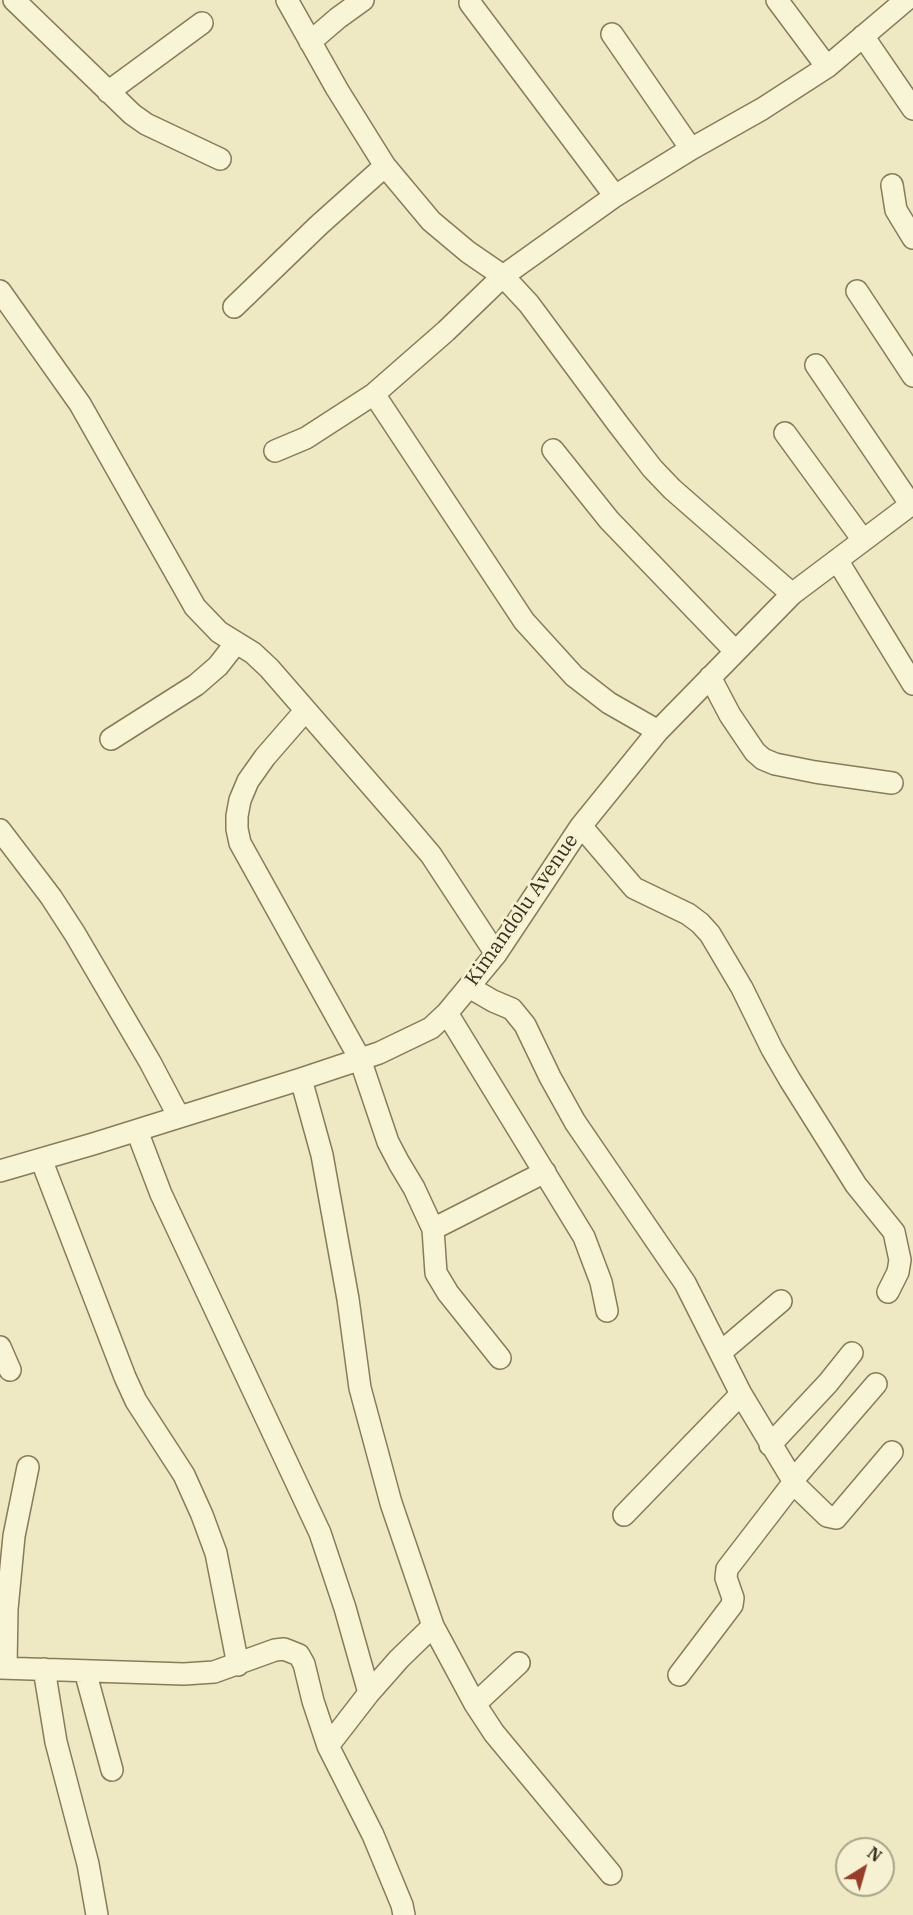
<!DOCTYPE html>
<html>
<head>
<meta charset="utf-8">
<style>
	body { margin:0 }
	#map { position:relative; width:913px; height:1915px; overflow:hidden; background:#eee9c3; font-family:"IBM Plex Serif",serif }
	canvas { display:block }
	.north { position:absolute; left:835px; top:1837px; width:60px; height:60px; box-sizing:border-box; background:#f5f1d2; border:2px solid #a9a38a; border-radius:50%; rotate:37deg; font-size:16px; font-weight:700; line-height:24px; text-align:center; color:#382f1e }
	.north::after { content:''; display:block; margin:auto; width:21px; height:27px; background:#963d2b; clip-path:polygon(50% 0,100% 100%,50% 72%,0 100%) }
</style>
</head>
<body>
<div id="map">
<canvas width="913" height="1915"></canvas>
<div class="north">N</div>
</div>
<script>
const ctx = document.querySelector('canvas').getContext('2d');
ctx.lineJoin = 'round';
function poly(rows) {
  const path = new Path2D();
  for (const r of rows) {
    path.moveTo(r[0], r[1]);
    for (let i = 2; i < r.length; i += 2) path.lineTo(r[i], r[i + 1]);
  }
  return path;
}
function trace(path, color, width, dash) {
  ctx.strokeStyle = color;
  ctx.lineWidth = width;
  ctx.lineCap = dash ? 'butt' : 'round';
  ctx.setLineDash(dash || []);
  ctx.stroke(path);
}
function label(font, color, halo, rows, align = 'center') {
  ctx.font = font + ' "IBM Plex Serif",serif';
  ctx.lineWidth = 6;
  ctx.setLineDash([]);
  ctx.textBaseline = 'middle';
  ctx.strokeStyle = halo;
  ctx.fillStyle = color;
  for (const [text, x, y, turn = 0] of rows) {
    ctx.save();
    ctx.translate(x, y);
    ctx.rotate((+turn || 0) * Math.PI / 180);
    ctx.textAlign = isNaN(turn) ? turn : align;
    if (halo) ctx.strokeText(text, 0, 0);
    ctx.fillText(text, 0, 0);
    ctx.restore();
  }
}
const minor = poly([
	[14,0,132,114,146,124,220,159],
	[287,0,337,89,385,166,431,221,468,252,503,276,529,304,618,424,652,468,672,489,792,594],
	[777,0,827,67],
	[470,3,615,196],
	[612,34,691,149],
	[863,36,913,109],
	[310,42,338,18,363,0],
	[108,92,202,23],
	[892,185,896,210,913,238],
	[0,291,80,404,195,607,219,632,253,653,269,668,403,822,431,855,496,954],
	[857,291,913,376],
	[234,307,319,225,385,166],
	[816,365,911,505],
	[374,394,524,621,574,676,609,703,658,731],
	[785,433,863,540],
	[553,450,609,520,735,651],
	[275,451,306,438,374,394,446,331,503,276,615,196,691,149,762,109,827,67,906,0],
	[837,560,913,684],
	[710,677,730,715,755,752,763,759,775,764,815,772,892,783],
	[305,711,265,757,248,781,240,800,237,816,237,829,240,843,360,1059,388,1142,399,1163,414,1188,433,1229,436,1273,448,1293,500,1358],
	[111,739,196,685,218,666,236,643],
	[581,826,634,888,688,914,700,923,710,934,742,988,772,1049,790,1080,856,1185,894,1232,900,1260,898,1272,888,1292],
	[0,830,51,897,75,934,150,1062,179,1117],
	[469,987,493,1001,512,1009,525,1025,550,1077,575,1122,685,1283,741,1394,794,1482,727,1569,726,1578,733,1598,732,1605,679,1675],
	[447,1013,584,1237,601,1282,607,1311],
	[301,1079,322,1155,348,1299,360,1388,391,1503,433,1626,475,1704,494,1733,611,1874],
	[137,1131,161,1194,320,1533,345,1608,369,1693],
	[41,1159,125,1377,136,1401,184,1475,202,1515,216,1553,238,1665],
	[0,1171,93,1144,301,1079,379,1053,431,1028,447,1013,496,954,581,826,658,731,792,594,913,503],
	[433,1229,545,1172],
	[0,1347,10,1370],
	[721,1352,781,1301],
	[770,1445,828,1383,852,1353],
	[793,1480,876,1384],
	[794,1484,827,1516,836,1518,892,1452],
	[624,1515,741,1394],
	[0,1668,184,1674,214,1672,275,1650,284,1649,299,1655,304,1664,313,1701,328,1746,373,1835,402,1905,404,1915],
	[6,1668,7,1609,14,1536,28,1467],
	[44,1669,56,1742,88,1864,97,1915],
	[85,1671,112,1770],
	[475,1704,519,1663],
	[328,1746,369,1693,399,1659,433,1626]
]);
const streetNames = [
	["Kimandolu Avenue",522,910,-55]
];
trace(minor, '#887b5a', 24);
trace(minor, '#f8f4d6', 21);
label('20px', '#382f1e', '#f5f1d2', streetNames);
</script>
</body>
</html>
